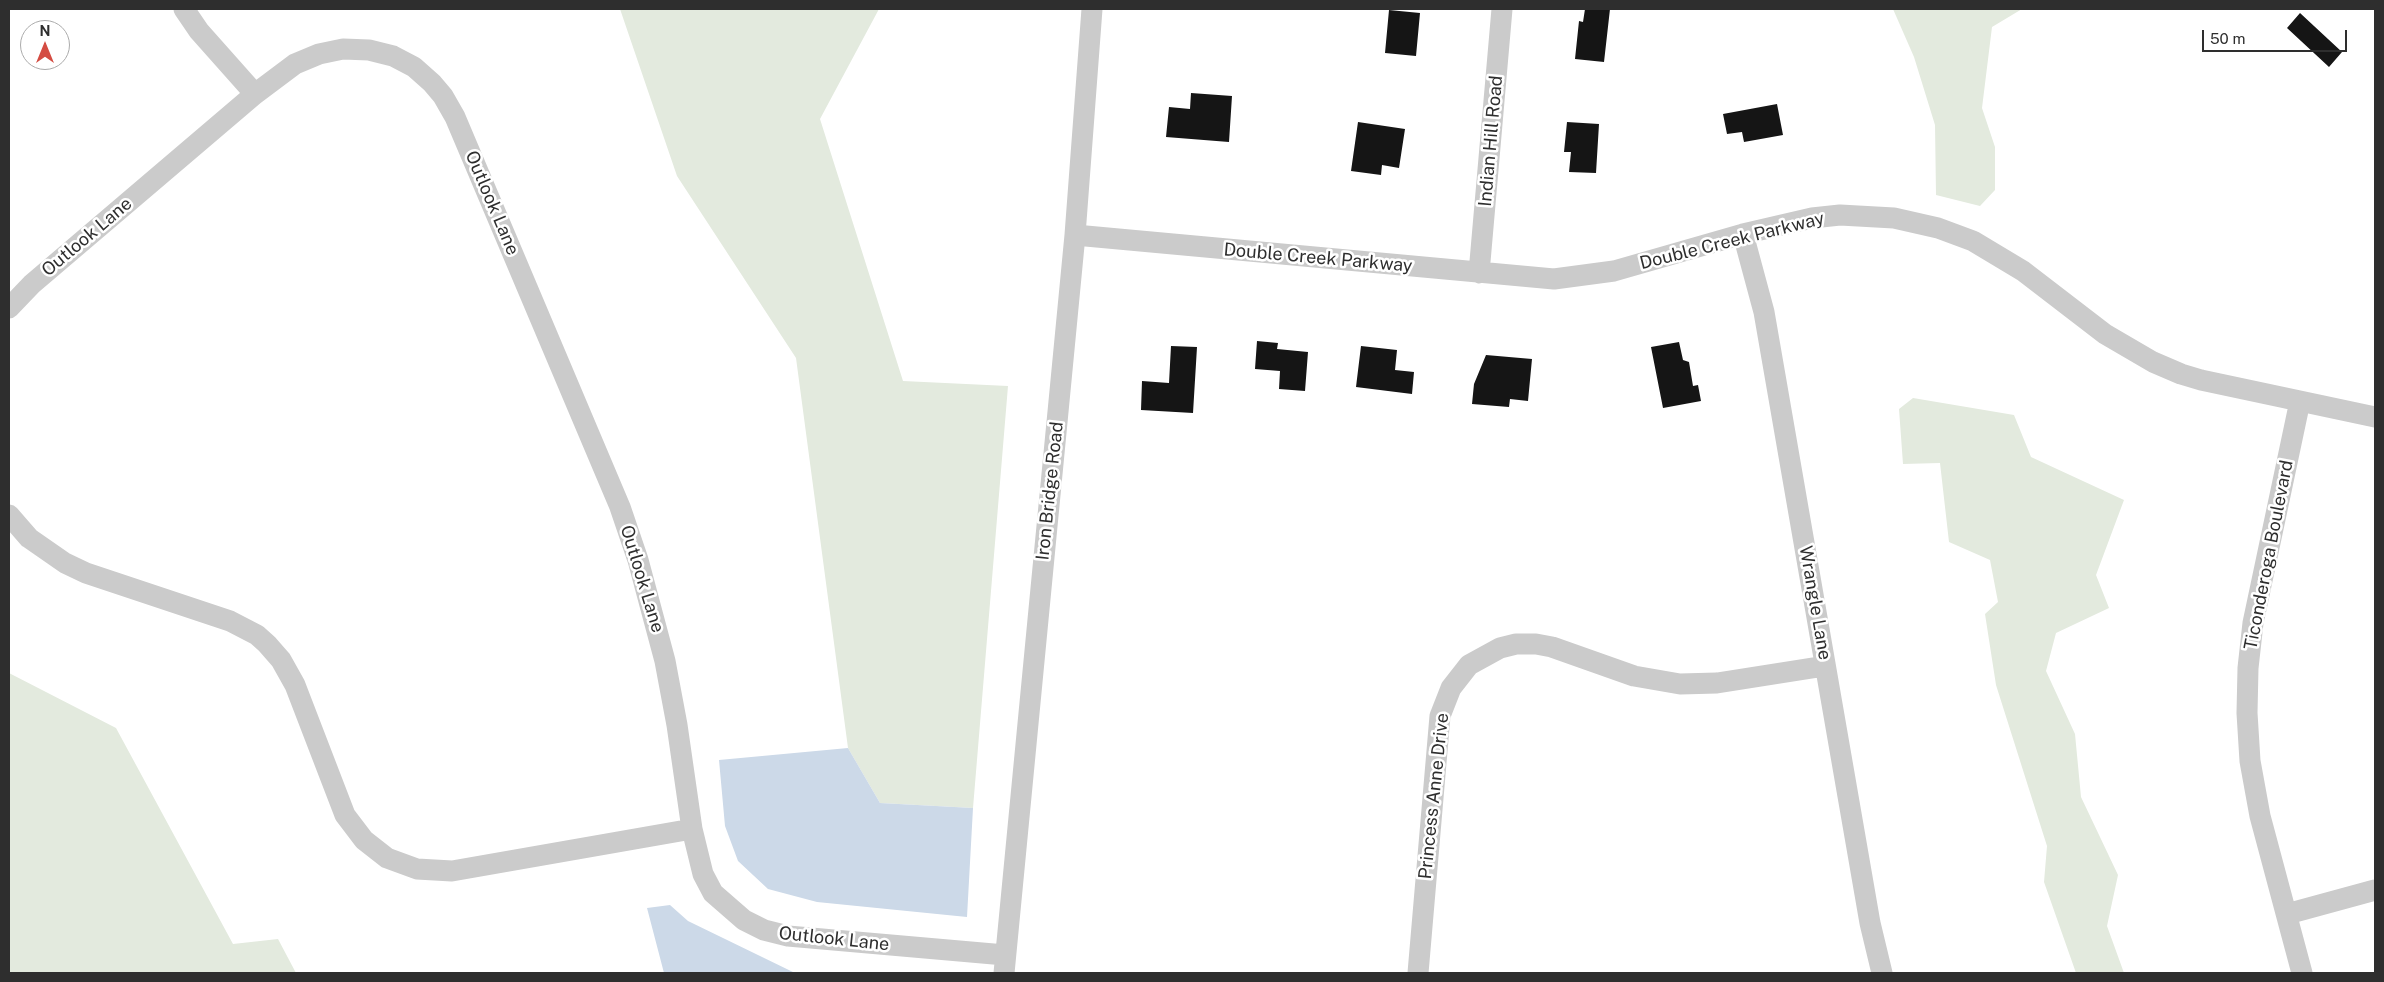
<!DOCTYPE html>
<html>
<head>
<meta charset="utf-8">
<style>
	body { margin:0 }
	#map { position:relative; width:2384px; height:982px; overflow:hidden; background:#fff; font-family:"Public Sans",sans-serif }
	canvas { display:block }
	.frame { position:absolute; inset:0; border:10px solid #2e2e2e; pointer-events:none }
	.north { position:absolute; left:20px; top:20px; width:50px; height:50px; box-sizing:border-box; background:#fff; border:1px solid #ababab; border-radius:50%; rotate:0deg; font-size:14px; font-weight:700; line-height:20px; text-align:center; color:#2e2e2e }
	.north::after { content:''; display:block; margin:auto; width:18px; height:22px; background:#d44c42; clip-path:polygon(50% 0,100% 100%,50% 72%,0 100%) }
	.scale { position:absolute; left:2202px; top:30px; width:145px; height:22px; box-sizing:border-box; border:2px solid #2e2e2e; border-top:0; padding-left:6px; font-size:15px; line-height:18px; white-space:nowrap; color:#2e2e2e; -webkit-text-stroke:4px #fff; paint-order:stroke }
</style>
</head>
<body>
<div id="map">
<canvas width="2384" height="982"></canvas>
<div class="frame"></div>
<div class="north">N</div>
<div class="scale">50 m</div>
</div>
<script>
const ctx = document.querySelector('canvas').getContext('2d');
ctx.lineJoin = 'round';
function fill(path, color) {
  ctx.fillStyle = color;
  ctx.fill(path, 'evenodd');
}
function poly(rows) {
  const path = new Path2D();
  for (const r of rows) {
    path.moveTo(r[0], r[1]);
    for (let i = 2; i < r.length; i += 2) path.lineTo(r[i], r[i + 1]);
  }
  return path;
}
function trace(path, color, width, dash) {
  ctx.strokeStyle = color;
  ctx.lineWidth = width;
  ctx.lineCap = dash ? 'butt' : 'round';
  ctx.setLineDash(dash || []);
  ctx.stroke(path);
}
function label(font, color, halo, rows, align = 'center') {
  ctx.font = font + ' "Public Sans",sans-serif';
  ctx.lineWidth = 5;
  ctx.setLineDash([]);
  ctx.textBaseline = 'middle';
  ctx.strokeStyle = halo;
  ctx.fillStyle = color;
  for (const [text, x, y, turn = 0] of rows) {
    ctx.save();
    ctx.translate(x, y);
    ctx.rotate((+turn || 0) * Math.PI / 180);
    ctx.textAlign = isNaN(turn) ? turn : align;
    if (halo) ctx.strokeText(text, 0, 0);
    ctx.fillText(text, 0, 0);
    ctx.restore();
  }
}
const green = poly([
	[620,9,879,9,820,119,903,381,1008,386,973,808,880,803,848,748,796,358,677,176],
	[1893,9,2022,9,1992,27,1982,108,1995,147,1995,190,1980,206,1936,195,1935,125,1914,57],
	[1913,398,2014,415,2031,457,2124,500,2096,575,2109,608,2056,633,2046,671,2075,734,2081,797,2118,875,2107,926,2124,973,2076,973,2044,882,2047,846,1996,685,1985,614,1998,602,1990,560,1949,542,1940,463,1903,464,1899,409],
	[9,673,116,728,233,944,278,939,296,973,9,973]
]);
const water = poly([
	[848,748,880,803,973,808,967,917,817,902,768,889,738,861,725,826,719,760],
	[670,905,688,921,795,973,664,973,647,908]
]);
const building = poly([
	[1585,9,1610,9,1604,62,1575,59,1579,21,1583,22],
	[1389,10,1420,13,1416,56,1385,53],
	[2300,13,2342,52,2329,67,2287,28],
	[1191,93,1232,96,1229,142,1166,137,1169,107,1190,109],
	[1777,104,1783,135,1744,142,1742,132,1727,134,1723,114],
	[1358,122,1405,129,1399,168,1382,165,1381,175,1351,171],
	[1567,122,1599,124,1596,173,1569,172,1571,152,1564,152],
	[1257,341,1278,343,1277,349,1308,352,1305,391,1279,389,1280,371,1255,369],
	[1679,342,1683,360,1689,362,1693,386,1698,385,1701,401,1663,408,1651,347],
	[1171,346,1197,347,1193,413,1141,410,1142,381,1169,383],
	[1361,346,1397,350,1395,370,1414,372,1412,394,1356,387],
	[1486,355,1532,359,1528,401,1510,399,1509,407,1472,404,1474,384]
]);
const minor = poly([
	[184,9,199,31,255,94],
	[1743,234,1764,312,1870,923,1882,973],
	[1075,235,1554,279,1614,271,1743,234,1812,218,1840,215,1894,218,1938,228,1973,241,2023,271,2105,334,2153,362,2181,374,2201,380,2375,417],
	[1479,273,1502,9],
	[9,308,32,284,255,94,295,64,319,54,343,49,369,50,393,56,414,67,432,83,443,96,455,117,620,507,638,560,665,661,677,725,692,829,703,874,713,893,744,920,764,930,788,936,1005,955],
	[2300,401,2253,623,2248,668,2247,713,2250,761,2260,816,2302,973],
	[9,515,29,538,65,563,86,573,230,621,257,635,267,644,281,660,295,685,345,815,364,840,387,858,417,869,452,871,692,829],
	[2287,914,2375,890],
	[1004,973,1075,235,1092,9],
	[1418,973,1440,716,1451,688,1469,665,1500,648,1516,644,1536,644,1552,647,1634,676,1680,684,1717,683,1825,666]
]);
const streetNames = [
	["Indian Hill Road",1491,141,-85],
	["Outlook Lane",492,203,67],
	["Outlook Lane",87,237,-40],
	["Double Creek Parkway",1732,241,-14],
	["Double Creek Parkway",1318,258,5],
	["Iron Bridge Road",1050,491,-84],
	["Ticonderoga Boulevard",2269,555,-79],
	["Outlook Lane",642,579,73],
	["Wrangle Lane",1815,603,80],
	["Princess Anne Drive",1434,796,-84],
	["Outlook Lane",834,939,6]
];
fill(green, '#e3eade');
fill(water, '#ccd9e8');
fill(building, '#151515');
trace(minor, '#cbcbcb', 21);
label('18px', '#2e2e2e', '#fff', streetNames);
</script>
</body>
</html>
